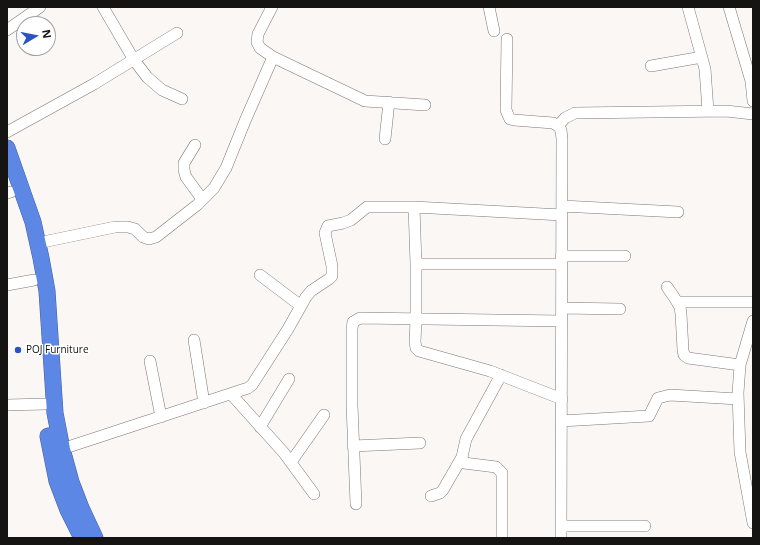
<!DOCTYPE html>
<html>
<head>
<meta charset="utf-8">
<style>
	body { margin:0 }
	#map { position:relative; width:760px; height:545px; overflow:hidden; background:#faf7f5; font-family:"Open Sans",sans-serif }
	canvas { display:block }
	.frame { position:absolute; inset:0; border:8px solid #151413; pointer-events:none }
	.north { position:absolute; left:16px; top:16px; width:40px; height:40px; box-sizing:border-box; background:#fff; border:1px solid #a1a1a1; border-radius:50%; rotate:80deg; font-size:11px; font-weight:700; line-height:16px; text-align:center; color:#151413 }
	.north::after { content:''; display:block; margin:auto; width:14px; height:18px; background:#2a54c3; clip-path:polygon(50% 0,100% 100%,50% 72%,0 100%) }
</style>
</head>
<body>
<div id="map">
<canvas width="760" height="545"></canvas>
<div class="frame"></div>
<div class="north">N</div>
</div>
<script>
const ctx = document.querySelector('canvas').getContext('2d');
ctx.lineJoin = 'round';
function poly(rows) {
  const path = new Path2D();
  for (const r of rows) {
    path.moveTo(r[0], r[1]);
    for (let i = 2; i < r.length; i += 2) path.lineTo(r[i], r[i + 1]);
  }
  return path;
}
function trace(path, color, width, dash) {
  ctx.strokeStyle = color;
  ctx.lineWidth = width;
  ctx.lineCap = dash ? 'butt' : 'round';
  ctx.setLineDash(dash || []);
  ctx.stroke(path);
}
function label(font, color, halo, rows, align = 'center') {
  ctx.font = font + ' "Open Sans",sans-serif';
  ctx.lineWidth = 3;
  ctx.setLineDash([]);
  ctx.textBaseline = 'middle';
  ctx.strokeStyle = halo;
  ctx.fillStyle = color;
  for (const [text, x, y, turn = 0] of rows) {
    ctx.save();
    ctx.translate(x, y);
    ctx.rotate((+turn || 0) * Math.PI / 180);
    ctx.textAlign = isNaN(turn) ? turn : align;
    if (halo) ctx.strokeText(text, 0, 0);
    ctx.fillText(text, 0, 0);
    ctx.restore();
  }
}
const minor = poly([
	[103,7,134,60,147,77,162,90,182,99],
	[272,7,258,34,257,42,260,48,273,57,365,101,425,105],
	[489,7,494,31],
	[688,7,705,69,708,111],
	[729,7,751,81,753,101],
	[7,30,40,7],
	[507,39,506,110,508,115,510,119,514,120,553,123,558,126,561,130,562,139,561,538],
	[651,66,702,57],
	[558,126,565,118,575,113,726,111,753,114],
	[7,132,94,84,177,33],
	[385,139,389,102],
	[195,145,184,163,184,170,186,177,202,199],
	[7,193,11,192],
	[562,206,678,212],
	[414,207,416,264,416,320,415,342,416,348,419,351,490,371,562,399],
	[38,243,115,227,128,227,135,229,143,237,149,239,156,237,197,205,214,188,226,168,245,121,273,57],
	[561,256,625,256],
	[416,264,561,264],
	[260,275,301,306],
	[7,285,34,280],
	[667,287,674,297,680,307,681,314,683,350,684,355,688,358,740,365],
	[677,302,753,302],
	[562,308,620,309],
	[753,321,740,365,738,393,740,452,753,523],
	[194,340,204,403],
	[150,361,161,417],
	[501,375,466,439,462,457,464,463,496,467,502,473,502,538],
	[231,394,284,453,314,494],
	[7,405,45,404],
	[561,421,649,416,658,398,670,395,738,399],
	[260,427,289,379],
	[353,446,420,443],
	[62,449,248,388,252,385,288,329,306,297,311,291,329,279,332,276,332,266,325,233,327,228,328,226,343,223,351,220,367,207,414,207,562,215],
	[291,462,324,415],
	[431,496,440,493,443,490,462,457],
	[356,504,352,405,352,329,353,322,360,318,562,321],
	[561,526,645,526]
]);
const highway = poly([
	[7,148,33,222,41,258,47,291,55,413,62,449,71,482,81,508,95,538],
	[48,436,57,481,68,510,82,538]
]);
const markers = [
	[18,350,4,"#2a54c3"]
];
const poiNames = [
	["POJ Furniture",26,350]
];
trace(minor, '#7b7877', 12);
trace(highway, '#445f9c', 17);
trace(minor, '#fff', 11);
trace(highway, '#5d87e5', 16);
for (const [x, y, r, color] of markers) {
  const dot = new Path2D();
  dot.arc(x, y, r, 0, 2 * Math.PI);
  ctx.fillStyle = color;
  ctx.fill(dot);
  trace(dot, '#fff', 1.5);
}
label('10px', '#151413', '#fff', poiNames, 'left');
</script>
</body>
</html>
